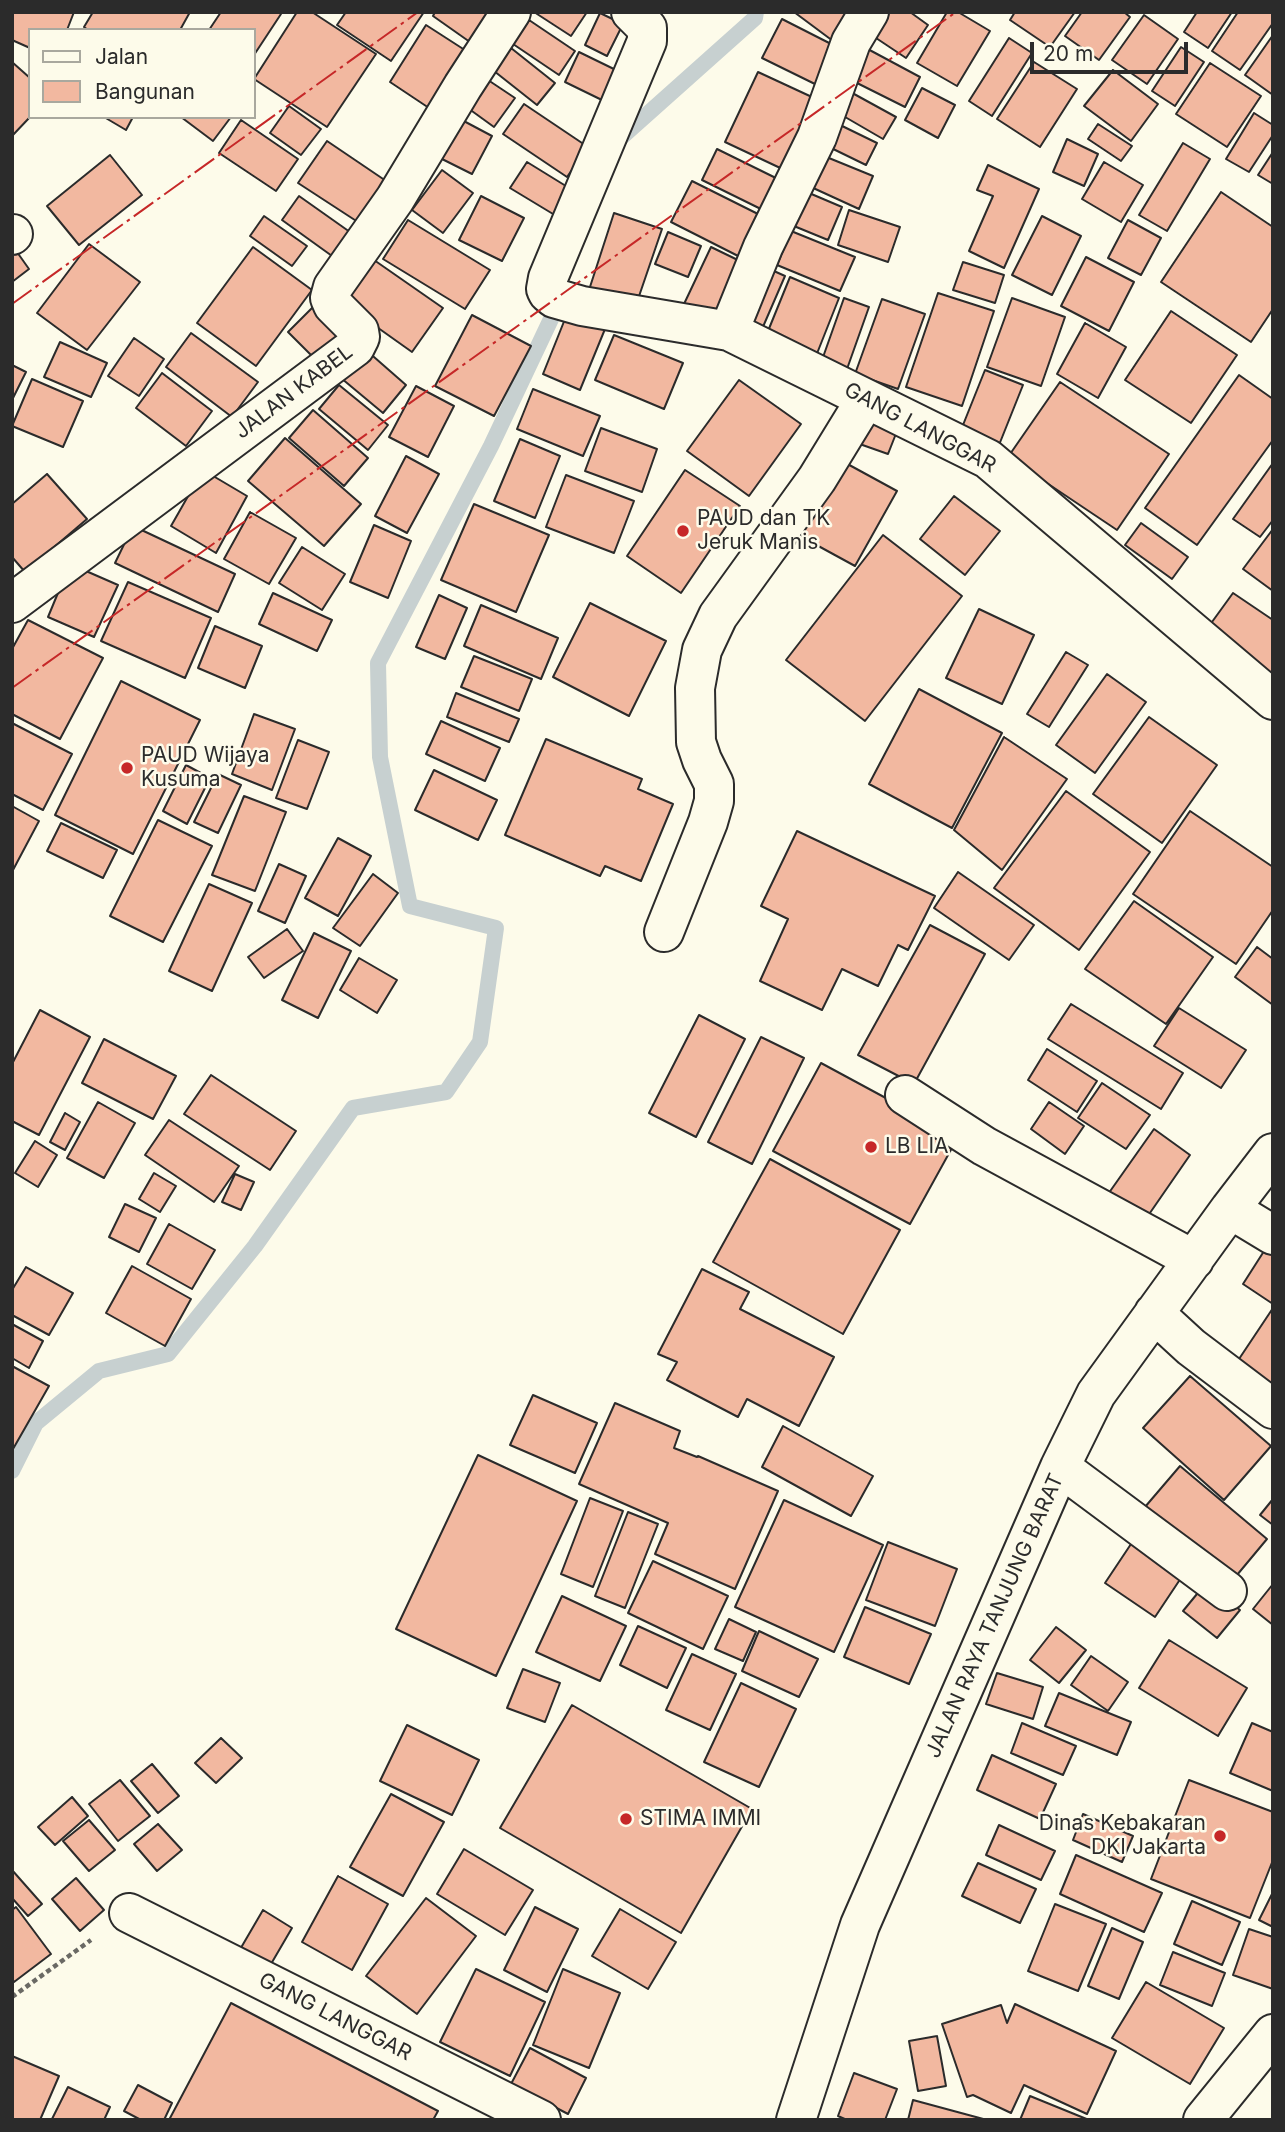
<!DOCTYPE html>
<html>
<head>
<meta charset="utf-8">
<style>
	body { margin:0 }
	#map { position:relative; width:1285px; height:2132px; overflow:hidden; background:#fdfbea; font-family:Inter,sans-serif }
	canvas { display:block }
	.frame { position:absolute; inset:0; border:14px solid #2b2b2b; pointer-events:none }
	.legend { position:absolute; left:28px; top:28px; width:228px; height:91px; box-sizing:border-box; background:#fdfbea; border:2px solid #a9a89e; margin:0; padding:9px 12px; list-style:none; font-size:21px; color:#2b2b2b }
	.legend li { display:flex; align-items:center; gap:14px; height:35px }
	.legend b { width:35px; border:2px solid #a9a89e }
	.scale { position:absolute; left:1030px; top:42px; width:158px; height:32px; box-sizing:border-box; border:4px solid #2b2b2b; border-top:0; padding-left:9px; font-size:21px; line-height:24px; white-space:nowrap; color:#2b2b2b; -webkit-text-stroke:5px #fdfbea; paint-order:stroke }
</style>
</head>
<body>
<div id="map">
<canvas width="1285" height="2132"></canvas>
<div class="frame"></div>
<ul class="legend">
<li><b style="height:9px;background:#fdfbea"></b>Jalan</li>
<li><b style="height:19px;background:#f2b8a0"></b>Bangunan</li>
</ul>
<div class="scale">20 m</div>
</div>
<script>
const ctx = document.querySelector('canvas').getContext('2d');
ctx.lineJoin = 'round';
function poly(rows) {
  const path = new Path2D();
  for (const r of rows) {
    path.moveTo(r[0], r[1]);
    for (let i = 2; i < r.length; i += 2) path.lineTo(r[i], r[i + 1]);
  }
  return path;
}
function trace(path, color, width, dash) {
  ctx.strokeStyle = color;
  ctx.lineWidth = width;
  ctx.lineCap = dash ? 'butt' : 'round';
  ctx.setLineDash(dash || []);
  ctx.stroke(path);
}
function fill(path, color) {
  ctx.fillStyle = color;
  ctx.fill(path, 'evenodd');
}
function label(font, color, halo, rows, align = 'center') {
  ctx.font = font + ' Inter,sans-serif';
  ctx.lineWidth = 5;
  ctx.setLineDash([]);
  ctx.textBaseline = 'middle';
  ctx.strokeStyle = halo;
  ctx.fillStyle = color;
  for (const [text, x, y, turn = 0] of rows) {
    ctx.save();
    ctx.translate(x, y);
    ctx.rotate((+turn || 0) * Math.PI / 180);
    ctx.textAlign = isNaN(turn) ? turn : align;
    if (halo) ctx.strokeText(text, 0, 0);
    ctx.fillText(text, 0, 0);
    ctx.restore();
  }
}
const stream = poly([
	[615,143,755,18,756,12],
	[12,1471,36,1423,99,1371,168,1354,255,1246,353,1108,446,1092,480,1042,496,928,410,906,380,757,378,663,491,446,551,319,559,298]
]);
const building = poly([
	[12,12,74,12,67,30,30,30,30,48,12,40,12,12],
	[93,12,190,12,180,30,88,30,84,27,93,12],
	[221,12,279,12,281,14,254,55,254,30,209,30,221,12],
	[297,12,312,12,376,54,327,127,254,79,297,12],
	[346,12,424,12,391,61,337,25,346,12],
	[435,12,501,12,477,47,433,16,435,12],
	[534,12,587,12,571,36,534,12],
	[794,12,849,12,837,44,794,12],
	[880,12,910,12,928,25,906,58,867,32,880,12],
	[947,12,958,12,990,31,957,86,917,63,947,12],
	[1015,12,1075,12,1050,47,1010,20,1015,12],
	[1082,12,1124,12,1130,17,1099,60,1065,36,1082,12],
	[1197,12,1232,12,1208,48,1184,32,1197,12],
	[1238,12,1273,12,1273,23,1240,70,1212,51,1238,12],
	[600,13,623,24,607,56,585,45,600,13],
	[1144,15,1178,39,1147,84,1112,60,1144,15],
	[782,19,839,48,819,86,762,58,782,19],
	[529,20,575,51,559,75,513,44,529,20],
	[426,25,471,54,435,112,390,82,426,25],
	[1273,35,1273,95,1245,75,1273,35],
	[1009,38,1032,53,992,116,969,101,1009,38],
	[864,47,920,77,905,107,847,78,864,47],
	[1181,47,1204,62,1175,106,1152,91,1181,47],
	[511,48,555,83,537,105,494,71,511,48],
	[579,52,620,72,606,102,565,82,579,52],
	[12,62,30,78,30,117,12,136,12,62],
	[1034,62,1077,89,1040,147,997,119,1034,62],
	[1210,63,1261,96,1227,147,1176,114,1210,63],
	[1113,70,1158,104,1131,141,1084,106,1113,70],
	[758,72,827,104,793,174,725,142,758,72],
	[485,78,515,98,494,127,465,106,485,78],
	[922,88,955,105,938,138,905,120,922,88],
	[845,89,896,117,883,139,833,110,845,89],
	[524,104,588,147,567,177,503,134,524,104],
	[289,106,321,129,301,155,270,133,289,106],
	[1254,113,1273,125,1273,135,1249,172,1226,159,1254,113],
	[104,117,133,117,126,130,104,117],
	[181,117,231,117,213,141,181,117],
	[460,119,492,136,472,174,440,158,460,119],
	[241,120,298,159,276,191,219,153,241,120],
	[836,123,877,143,866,165,825,145,836,123],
	[1098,124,1132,146,1121,161,1088,139,1098,124],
	[1067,139,1098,154,1084,186,1053,172,1067,139],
	[327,141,392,185,364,226,298,183,327,141],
	[1183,143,1210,159,1167,231,1139,215,1183,143],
	[717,149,786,183,771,214,702,180,717,149],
	[1273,152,1273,184,1258,175,1273,152],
	[110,155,142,195,79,245,47,206,110,155],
	[824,156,873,176,859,209,811,187,824,156],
	[527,162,574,191,558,217,510,188,527,162],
	[1104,162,1143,185,1121,222,1082,199,1104,162],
	[988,165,1039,189,1004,268,969,251,993,196,977,190,988,165],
	[442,170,473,193,443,233,412,210,442,170],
	[692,181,768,219,748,261,671,222,692,181],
	[802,190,842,207,828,240,789,224,802,190],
	[1221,192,1273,227,1273,309,1251,342,1161,282,1221,192],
	[299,196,357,237,339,261,282,220,299,196],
	[481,196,524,218,502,261,459,240,481,196],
	[849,210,900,227,888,262,838,245,849,210],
	[614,213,662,229,636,305,589,290,614,213],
	[264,216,307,246,292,266,250,236,264,216],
	[1042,216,1081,236,1052,295,1012,275,1042,216],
	[408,220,490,270,465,309,383,259,408,220],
	[1128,220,1161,238,1141,275,1108,258,1128,220],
	[791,231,855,257,840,291,777,265,791,231],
	[668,232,701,246,688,277,655,264,668,232],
	[89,244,140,282,87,350,37,313,89,244],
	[12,245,29,269,12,282,12,245],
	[253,247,312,290,256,366,197,323,253,247],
	[711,247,746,264,720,321,684,304,711,247],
	[1086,257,1134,282,1109,331,1061,306,1086,257],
	[374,260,443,308,412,352,343,303,374,260],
	[963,262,1004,275,995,303,953,290,963,262],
	[765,267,785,276,759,336,739,327,765,267],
	[790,277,839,298,816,356,766,336,790,277],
	[938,293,994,311,962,406,906,387,938,293],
	[844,298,869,307,847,369,822,360,844,298],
	[1012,298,1065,317,1041,386,987,367,1012,298],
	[882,299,925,314,898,389,855,374,882,299],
	[319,301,349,332,319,363,288,332,319,301],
	[1171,311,1237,355,1191,423,1125,380,1171,311],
	[567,314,605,329,580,390,543,374,567,314],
	[472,315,531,346,494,416,435,386,472,315],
	[1085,323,1126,347,1098,398,1057,374,1085,323],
	[191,333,258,382,232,417,166,367,191,333],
	[614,335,683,363,664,409,595,380,614,335],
	[134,338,164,359,139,396,108,376,134,338],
	[60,342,107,363,91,397,44,377,60,342],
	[366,350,406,385,383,413,341,378,366,350],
	[12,365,26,372,12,400,12,365],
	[985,370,1023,385,999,445,961,430,985,370],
	[162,373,212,411,186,446,136,408,162,373],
	[1239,375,1273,399,1273,440,1197,545,1145,508,1239,375],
	[32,379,83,401,63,447,12,426,32,379],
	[739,380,801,424,749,496,687,451,739,380],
	[1060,382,1169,454,1117,530,1008,457,1060,382],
	[339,385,388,425,368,450,319,409,339,385],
	[416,386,454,406,428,457,389,437,416,386],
	[533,389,600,416,583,456,517,429,533,389],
	[313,410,368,458,344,486,289,438,313,410],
	[864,413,899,426,888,454,854,442,864,413],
	[601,428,657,449,642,492,585,471,601,428],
	[285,438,361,504,324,546,248,481,285,438],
	[520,439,560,456,535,518,494,501,520,439],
	[406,456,439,474,407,533,375,516,406,456],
	[842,461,897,491,855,566,800,536,842,461],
	[1273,463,1273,520,1260,537,1233,519,1273,463],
	[203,470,247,496,216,553,171,526,203,470],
	[685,470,740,506,681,593,627,556,685,470],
	[47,474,87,519,25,572,12,557,12,504,47,474],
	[566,475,634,501,614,553,546,527,566,475],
	[954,496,1000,531,965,575,920,539,954,496],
	[474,504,549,535,516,612,441,580,474,504],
	[250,512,296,538,269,584,224,559,250,512],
	[1141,523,1188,557,1172,579,1125,545,1141,523],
	[374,525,411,541,388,598,350,582,374,525],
	[133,526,235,574,218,612,115,563,133,526],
	[1273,529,1273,591,1243,569,1273,529],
	[883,535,962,596,865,721,786,660,883,535],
	[302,547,345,574,322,610,279,583,302,547],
	[70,564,118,585,94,637,48,617,70,564],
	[128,582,211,618,185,678,101,641,128,582],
	[273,593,332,620,317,651,259,624,273,593],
	[1233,593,1273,620,1273,681,1204,633,1233,593],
	[439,595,467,608,445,659,416,647,439,595],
	[590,603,666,641,629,716,553,677,590,603],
	[481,605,558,638,541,679,464,646,481,605],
	[979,609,1034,635,1002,704,946,678,979,609],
	[28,620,103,658,60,739,12,714,12,649,28,620],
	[215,626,262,646,245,688,198,668,215,626],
	[1066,652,1088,665,1049,727,1027,714,1066,652],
	[474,656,532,679,519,711,461,687,474,656],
	[1107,674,1146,702,1095,773,1056,745,1107,674],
	[121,681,200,720,133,854,55,815,121,681],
	[919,689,1002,733,952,828,869,784,919,689],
	[456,693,519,719,509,742,447,717,456,693],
	[254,714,295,729,272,790,232,774,254,714],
	[1149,717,1217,765,1162,843,1093,794,1149,717],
	[441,721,500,748,485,781,426,754,441,721],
	[12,723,72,754,43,810,12,794,12,723],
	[1004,737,1067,779,1002,870,954,830,1004,737],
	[546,739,642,779,638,789,673,804,641,881,605,866,600,876,505,835,546,739],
	[298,740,329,752,307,809,276,798,298,740],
	[186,765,210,778,187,824,163,811,186,765],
	[434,770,497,800,478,840,415,810,434,770],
	[218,774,241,785,218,833,194,822,218,774],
	[1066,791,1150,852,1079,950,994,888,1066,791],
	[244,796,286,812,255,891,212,875,244,796],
	[12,806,39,821,13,870,12,869,12,806],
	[1190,811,1273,867,1273,910,1236,964,1133,894,1190,811],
	[158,820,212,846,163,942,110,916,158,820],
	[61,823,117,850,103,878,47,851,61,823],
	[797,831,935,896,908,950,898,945,878,986,842,969,822,1010,760,981,788,919,761,906,797,831],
	[338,838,371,856,338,916,305,898,338,838],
	[279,864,306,876,285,923,258,911,279,864],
	[958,872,1034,925,1009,960,934,908,958,872],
	[373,874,398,893,360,946,333,928,373,874],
	[209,884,252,903,212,991,169,971,209,884],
	[1134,901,1213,957,1166,1024,1085,969,1134,901],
	[930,925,985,954,914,1084,858,1055,930,925],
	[287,929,303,951,264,978,248,957,287,929],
	[314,933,351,951,318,1018,282,1000,314,933],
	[1257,947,1273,959,1273,1005,1235,977,1257,947],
	[359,958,397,980,377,1013,340,990,359,958],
	[1071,1004,1183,1073,1161,1109,1048,1039,1071,1004],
	[1179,1008,1246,1050,1221,1088,1154,1046,1179,1008],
	[40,1010,90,1037,39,1135,12,1121,12,1064,40,1010],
	[699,1015,745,1039,696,1137,649,1113,699,1015],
	[761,1037,804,1058,752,1164,708,1142,761,1037],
	[104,1039,176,1076,153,1119,82,1083,104,1039],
	[1047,1049,1097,1081,1077,1112,1028,1080,1047,1049],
	[821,1063,958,1137,910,1224,773,1151,821,1063],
	[211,1075,296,1131,270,1170,184,1114,211,1075],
	[1102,1083,1150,1115,1126,1149,1078,1118,1102,1083],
	[98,1102,135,1123,104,1178,67,1158,98,1102],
	[1049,1102,1084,1126,1065,1154,1031,1129,1049,1102],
	[65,1113,80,1122,65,1150,50,1142,65,1113],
	[169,1120,239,1166,214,1202,145,1155,169,1120],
	[1154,1129,1190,1155,1143,1223,1106,1197,1154,1129],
	[35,1141,57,1155,38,1187,15,1173,35,1141],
	[770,1159,900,1230,843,1334,713,1262,770,1159],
	[154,1173,176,1186,160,1212,139,1199,154,1173],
	[235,1174,254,1182,241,1210,222,1202,235,1174],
	[125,1204,156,1218,139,1252,109,1237,125,1204],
	[169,1224,215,1250,192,1289,147,1264,169,1224],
	[1266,1248,1273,1252,1273,1304,1243,1284,1266,1248],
	[132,1266,191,1299,165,1346,106,1313,132,1266],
	[26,1267,73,1293,49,1335,12,1315,12,1290,26,1267],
	[702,1269,749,1292,740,1309,834,1357,799,1426,747,1399,738,1417,667,1380,677,1362,658,1354,702,1269],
	[1273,1308,1273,1402,1229,1374,1273,1308],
	[12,1324,43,1341,29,1368,12,1358,12,1324],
	[12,1366,49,1386,13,1449,12,1448,12,1366],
	[1190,1376,1271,1446,1224,1500,1143,1428,1190,1376],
	[533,1395,597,1423,575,1473,510,1445,533,1395],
	[615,1403,680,1431,674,1448,697,1457,698,1456,778,1491,735,1589,655,1554,668,1523,579,1484,615,1403],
	[783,1426,873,1476,851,1516,762,1467,783,1426],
	[478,1455,577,1501,496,1676,396,1629,478,1455],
	[1180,1466,1267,1539,1227,1587,1139,1514,1180,1466],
	[590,1498,623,1511,593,1587,561,1574,590,1498],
	[1273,1499,1273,1525,1260,1515,1273,1499],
	[784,1500,883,1545,834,1652,735,1607,784,1500],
	[628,1512,658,1524,625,1608,595,1596,628,1512],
	[1137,1535,1187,1569,1155,1617,1105,1583,1137,1535],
	[888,1542,957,1569,935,1626,866,1600,888,1542],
	[653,1561,728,1596,703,1649,628,1613,653,1561],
	[1206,1583,1240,1610,1217,1638,1183,1611,1206,1583],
	[1273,1584,1273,1625,1253,1609,1273,1584],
	[562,1596,626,1626,600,1681,536,1652,562,1596],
	[865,1607,931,1634,909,1684,844,1657,865,1607],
	[729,1619,756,1632,743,1661,715,1649,729,1619],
	[638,1626,686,1648,667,1688,620,1665,638,1626],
	[1056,1627,1086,1650,1059,1683,1030,1660,1056,1627],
	[759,1631,818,1659,799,1697,742,1671,759,1631],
	[1169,1640,1247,1688,1218,1736,1139,1688,1169,1640],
	[692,1654,736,1674,710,1730,666,1710,692,1654],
	[1091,1656,1128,1682,1108,1711,1071,1685,1091,1656],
	[523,1669,560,1683,545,1722,507,1708,523,1669],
	[997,1673,1043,1687,1033,1719,986,1704,997,1673],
	[741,1683,796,1709,759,1787,704,1762,741,1683],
	[1059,1693,1131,1722,1117,1755,1045,1726,1059,1693],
	[572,1705,752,1809,681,1933,500,1828,572,1705],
	[1022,1723,1076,1746,1063,1775,1011,1753,1022,1723],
	[1252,1723,1273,1732,1273,1791,1230,1773,1252,1723],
	[407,1725,479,1760,452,1815,380,1781,407,1725],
	[221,1738,242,1758,216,1783,195,1763,221,1738],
	[992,1755,1056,1784,1040,1819,977,1790,992,1755],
	[152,1764,179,1796,158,1813,131,1781,152,1764],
	[120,1780,150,1816,118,1841,89,1804,120,1780],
	[1189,1780,1273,1812,1273,1860,1250,1918,1151,1879,1189,1780],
	[391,1794,444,1822,403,1896,350,1867,391,1794],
	[72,1797,88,1816,55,1845,38,1827,72,1797],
	[1083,1814,1133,1836,1122,1862,1073,1840,1083,1814],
	[89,1820,115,1850,89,1871,63,1841,89,1820],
	[158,1824,182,1850,157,1871,134,1844,158,1824],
	[999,1825,1055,1851,1041,1880,986,1855,999,1825],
	[464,1849,533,1890,505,1935,437,1894,464,1849],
	[1076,1855,1162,1893,1144,1932,1060,1894,1076,1855],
	[978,1863,1036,1889,1020,1923,962,1896,978,1863],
	[12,1870,42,1904,28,1916,12,1898,12,1870],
	[338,1876,388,1904,352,1970,302,1942,338,1876],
	[76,1878,104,1910,80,1931,52,1899,76,1878],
	[1273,1892,1273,1927,1259,1920,1273,1892],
	[426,1898,476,1936,417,2014,366,1976,426,1898],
	[1192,1901,1240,1922,1222,1965,1174,1944,1192,1901],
	[1055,1904,1106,1924,1078,1991,1028,1971,1055,1904],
	[16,1907,51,1954,14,1982,12,1979,12,1910,16,1907],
	[535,1907,578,1929,547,1992,504,1970,535,1907],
	[620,1909,676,1942,648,1989,592,1956,620,1909],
	[263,1910,292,1928,264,1976,235,1958,263,1910],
	[1112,1928,1143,1942,1119,1999,1088,1986,1112,1928],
	[1249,1929,1273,1937,1273,1989,1233,1975,1249,1929],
	[1173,1952,1225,1973,1212,2006,1160,1985,1173,1952],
	[476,1969,545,2002,510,2076,440,2042,476,1969],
	[563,1969,620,1993,589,2068,533,2045,563,1969],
	[1146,1982,1224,2028,1190,2084,1112,2038,1146,1982],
	[231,2003,438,2111,433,2120,169,2120,231,2003],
	[1015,2004,1116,2051,1087,2114,1024,2085,1011,2113,973,2095,967,2097,942,2024,1001,2005,1007,2023,1015,2004],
	[937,2036,946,2086,918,2091,909,2041,937,2036],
	[530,2048,586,2078,568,2114,511,2084,530,2048],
	[12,2056,59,2076,40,2120,12,2120,12,2056],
	[854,2073,897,2089,885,2120,847,2120,838,2116,854,2073],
	[138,2085,172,2103,164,2120,141,2120,124,2111,138,2085],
	[68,2087,110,2107,104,2120,52,2119,68,2087],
	[1030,2096,1089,2120,1020,2120,1030,2096],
	[913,2100,987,2120,908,2120,913,2100]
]);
const path = poly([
	[12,1997,91,1940]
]);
const minor = poly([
	[631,12,647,28,647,41,548,278,546,289,548,293,554,298,582,306,729,331,988,459,1273,700],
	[12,235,13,234],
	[729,331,763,247,817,137,851,42,869,12],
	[12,603,355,347,360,337,359,331,333,305,330,298,333,287,395,199,463,86,511,12],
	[664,932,708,822,714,801,714,784,702,760,696,742,695,688,702,650,718,616,817,479,866,399],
	[905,1095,984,1146,1194,1260],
	[1230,1209,1273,1235],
	[1154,1313,1191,1347,1273,1409],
	[1060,1467,1227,1591],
	[129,1913,541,2120],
	[796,2120,860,1925,1060,1467,1096,1394,1230,1209,1273,1153],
	[1203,2120,1273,2034]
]);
const power = poly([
	[12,304,418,12],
	[12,688,956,12]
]);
const markers = [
	[683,531,7,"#c62828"],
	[127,768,7,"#c62828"],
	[871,1147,7,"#c62828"],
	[626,1819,7,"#c62828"],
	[1220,1836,7,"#c62828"]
];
const streetNames = [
	["JALAN KABEL",294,392,-37],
	["GANG LANGGAR",920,428,28],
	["JALAN RAYA TANJUNG BARAT",995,1616,-66],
	["GANG LANGGAR",335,2017,27]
];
const poiNames = [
	["PAUD dan TK",697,519],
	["Jeruk Manis",697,543],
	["PAUD Wijaya",141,756],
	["Kusuma",141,780],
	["LB LIA",885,1147],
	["STIMA IMMI",640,1819],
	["Dinas Kebakaran",1206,1824,"right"],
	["DKI Jakarta",1206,1848,"right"]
];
trace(stream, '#c7d0d0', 16);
fill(building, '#f2b8a0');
trace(building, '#2b2b2b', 2);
trace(minor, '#2b2b2b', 42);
trace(path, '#6a6964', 4.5, [5, 3.5]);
trace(minor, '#fdfbea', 38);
trace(power, '#c62828', 2, [24, 5, 3.5, 5]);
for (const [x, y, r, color] of markers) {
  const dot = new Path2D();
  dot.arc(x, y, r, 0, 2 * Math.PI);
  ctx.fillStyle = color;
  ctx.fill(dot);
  trace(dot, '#fdfbea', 2.5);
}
label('21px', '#2b2b2b', '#fdfbea', streetNames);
label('21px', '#2b2b2b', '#fdfbea', poiNames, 'left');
</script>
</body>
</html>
